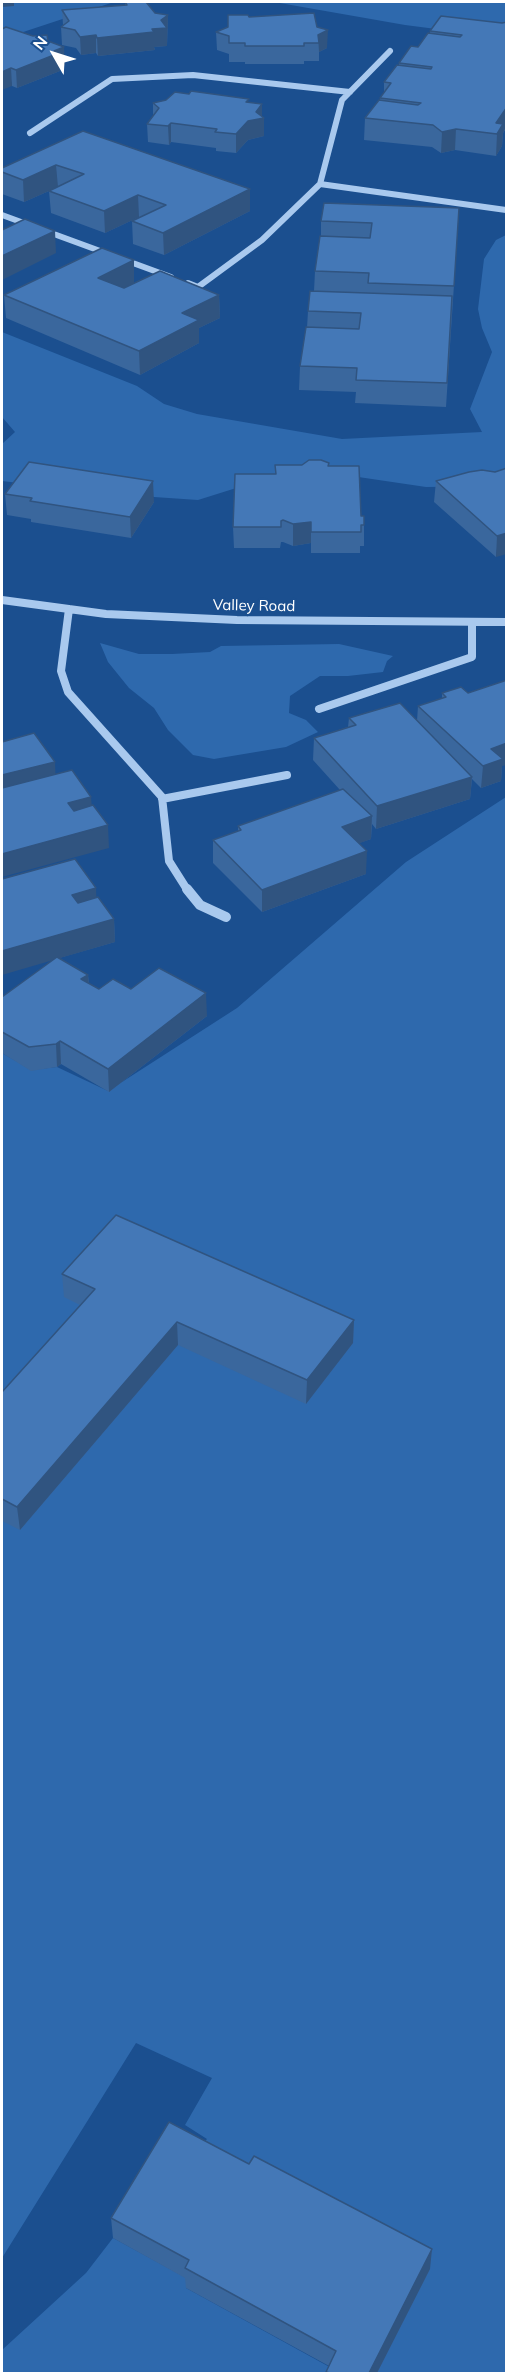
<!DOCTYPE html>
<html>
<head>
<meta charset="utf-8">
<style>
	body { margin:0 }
	#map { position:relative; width:508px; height:2375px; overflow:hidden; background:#1b4f8f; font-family:Mulish,sans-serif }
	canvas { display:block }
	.frame { position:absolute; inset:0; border:3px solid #fff; pointer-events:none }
	.north { position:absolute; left:24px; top:24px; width:60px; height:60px; -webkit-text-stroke:4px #1b4f8f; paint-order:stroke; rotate:309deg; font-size:16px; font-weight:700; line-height:24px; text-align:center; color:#fff }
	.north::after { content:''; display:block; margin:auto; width:21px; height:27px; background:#fff; clip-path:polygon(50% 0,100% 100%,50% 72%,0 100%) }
</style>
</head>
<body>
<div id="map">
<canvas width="508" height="2375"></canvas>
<div class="frame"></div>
<div class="north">N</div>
</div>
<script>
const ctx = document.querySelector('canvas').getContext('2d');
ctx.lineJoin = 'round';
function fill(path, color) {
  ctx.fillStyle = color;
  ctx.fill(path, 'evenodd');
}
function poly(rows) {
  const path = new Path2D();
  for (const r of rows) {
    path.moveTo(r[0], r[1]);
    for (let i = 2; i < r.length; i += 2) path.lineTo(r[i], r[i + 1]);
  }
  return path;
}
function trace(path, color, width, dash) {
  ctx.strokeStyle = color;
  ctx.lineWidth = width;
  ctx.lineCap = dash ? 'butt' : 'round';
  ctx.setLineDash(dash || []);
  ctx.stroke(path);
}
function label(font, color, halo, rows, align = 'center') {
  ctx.font = font + ' Mulish,sans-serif';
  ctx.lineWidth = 4.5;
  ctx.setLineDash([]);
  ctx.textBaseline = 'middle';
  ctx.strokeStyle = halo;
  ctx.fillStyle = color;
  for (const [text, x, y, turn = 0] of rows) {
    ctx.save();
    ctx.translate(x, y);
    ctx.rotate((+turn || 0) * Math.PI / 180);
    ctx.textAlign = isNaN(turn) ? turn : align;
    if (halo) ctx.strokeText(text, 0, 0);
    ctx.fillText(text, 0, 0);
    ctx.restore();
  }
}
const green = poly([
	[17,2,114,2,2,39,2,6],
	[274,2,506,2,506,38,405,25],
	[506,235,506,486,426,487,338,474,249,484,198,500,110,494,2,481,2,444,15,432,2,417,2,332,137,386,164,404,197,414,342,439,482,432,470,409,492,352,482,328,478,309,484,259,496,240],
	[100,643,139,654,172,654,210,652,221,646,339,644,393,656,387,661,383,672,348,676,320,676,290,696,289,713,306,720,318,732,286,747,214,759,193,755,168,730,154,708,129,688,108,662],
	[506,797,506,2373,377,2373,193,2156,207,2139,185,2125,212,2078,136,2043,2,2258,2,1053,31,1070,57,1067,108,1091,237,1008,406,862],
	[113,2238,190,2280,186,2288,335,2370,333,2374,2,2373,2,2350,86,2273]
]);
const minorFar2 = poly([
	[30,133,112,79,193,75,350,92],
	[320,184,342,100,390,51],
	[2,215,171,277],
	[188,283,198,287,262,240,320,184,506,210]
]);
const minorFar1 = poly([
	[2,600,106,614,237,620,506,622],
	[69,609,61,671,68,692,162,797,169,861,188,891],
	[319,709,472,657,472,622],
	[162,799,287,775]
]);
const minor = poly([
	[187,889,200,905,226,917]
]);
const wall = poly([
	[125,2,155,13,168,15,167,46,154,47,155,50,98,56,96,53,81,55,76,48,62,45,61,27,63,25,62,10,125,5],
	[249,17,317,27,327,48,319,52,319,61,304,61,304,64,245,64,245,62,229,62,229,54,217,50,216,32],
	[507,22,507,127,503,133,502,146,496,156,455,150,441,153,432,147,364,140,365,118,380,100,380,98,384,93,384,82,399,65,399,63,418,47,430,34,430,31],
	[2,29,48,41,65,65,59,67,60,71,17,88,12,86],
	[249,102,262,117,264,136,248,140,236,153,216,151,216,148,171,142,169,145,148,142,147,124,153,117,153,103],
	[83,131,250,211,164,255,133,244,132,221,140,217,139,217,105,233,51,213,49,191,58,187,24,202,2,194,2,168],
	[459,208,446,407,355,403,356,392,299,390,300,366,307,328,308,311,314,291,315,271,321,236,321,221],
	[134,260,134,283,219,295,220,318,199,328,199,343,140,375,6,318,4,295],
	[329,466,361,516,364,516,364,546,360,546,360,553,311,553,311,543,293,546,283,542,281,542,280,548,234,548,233,527],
	[507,468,496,557,434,502,436,481,495,472],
	[5,494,154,502,131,538,31,522,31,519,7,515],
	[461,687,502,766,501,781,481,788,472,779,470,799,376,829,372,824,371,839,359,843,366,874,262,912,213,863,213,840,238,831,238,826,340,790,313,760,314,738,348,727,349,718,417,721,418,706,442,698,442,693],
	[96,888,96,898,114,919,115,942,59,958,88,975,89,984,99,989,131,989,207,1016,109,1092,61,1064,57,1067,31,1071,2,1053,2,997,53,960],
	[62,1274,354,1320,353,1343,306,1404,178,1345,20,1530,2,1521,2,1392,80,1305,64,1297],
	[111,2218,430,2269,377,2373,326,2373,329,2366,186,2288,185,2278,113,2238]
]);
const shadedWall = poly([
	[2,2,14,2,14,6,2,7],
	[168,15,167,46,154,47,155,50,98,56,97,38,152,29,161,20],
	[328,30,327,48,319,52,318,35],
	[96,35,96,53,81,55,80,37],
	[64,47,65,65,59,67,60,71,17,88,16,70],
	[11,68,12,86,2,90,2,72],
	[262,104,262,118,264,118,264,136,248,140,236,153,236,134],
	[507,107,506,127,503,133,502,146,496,156,497,134,496,123],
	[171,123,171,142,169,145,168,126],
	[456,129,455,150,441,153,442,132],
	[56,165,58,187,24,202,23,180],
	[250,189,250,211,164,255,163,233],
	[138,195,139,217,105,233,104,211],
	[55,231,56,253,2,280,2,256],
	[134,260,134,283,99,301,98,278],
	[219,295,220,318,199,328,199,343,140,375,139,351,182,313],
	[153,481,154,502,131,538,130,517],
	[311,522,311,543,293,546,293,524],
	[507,533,507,554,496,557,497,536],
	[507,743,507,765,502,766,501,781,481,788,483,766,491,749],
	[55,762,56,785,2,798,2,775],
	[472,777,470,799,376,829,377,806],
	[91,797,93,820,69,826,68,803],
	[372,816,371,839,341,850,342,827],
	[108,825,109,848,2,877,2,854],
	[367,851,366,874,262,912,262,890],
	[96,888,97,911,73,917,72,895],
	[114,919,115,942,2,975,2,951],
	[88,975,90,997,81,979],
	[206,993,207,1016,109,1092,108,1069],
	[60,1041,61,1064,57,1067,56,1044],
	[354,1320,353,1343,306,1404,307,1380],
	[177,1322,178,1345,20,1530,17,1507],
	[432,2249,430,2269,377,2373,369,2373]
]);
const building = poly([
	[125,2,146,2,155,13,168,15,161,20,167,28,152,29,154,32,97,38,96,35,80,37,75,30,61,27,69,21,62,10,127,5,125,2],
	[314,13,317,27,328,30,318,35,319,43,304,43,304,46,245,46,245,43,229,43,229,36,216,32,228,27,228,15,248,15,249,17,314,13],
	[441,16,502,23,507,22,507,107,496,123,503,124,497,134,456,129,442,132,433,125,365,118,379,100,418,105,421,103,380,98,391,83,384,82,397,65,431,69,432,67,399,63,411,46,418,47,428,33,460,37,462,35,430,31,441,16],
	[6,27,33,36,47,35,48,41,64,47,54,51,59,53,16,70,11,68,2,72,2,29,6,27],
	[191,91,249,99,246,102,262,104,256,112,264,118,248,121,236,134,215,132,217,129,171,123,168,126,147,124,159,108,153,103,166,100,175,92,189,94,191,91],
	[83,131,250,189,163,233,132,221,166,205,138,195,104,211,49,191,84,174,56,165,23,180,2,172,2,168,83,131],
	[324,203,459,208,454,286,368,283,369,273,315,271,320,236,370,238,372,223,321,221,324,203],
	[25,219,55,231,2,256,2,230,25,219],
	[102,248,134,260,98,278,124,288,160,271,219,295,182,313,199,320,139,351,4,295,102,248],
	[310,291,452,296,447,383,356,380,357,368,300,366,306,327,359,329,361,313,308,311,310,291],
	[309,460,321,460,329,463,328,466,359,466,361,516,364,516,364,525,361,525,361,532,311,532,311,522,293,524,283,520,281,521,281,527,233,527,235,474,276,474,275,465,302,465,309,460],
	[29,462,153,481,130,517,30,501,32,498,5,494,29,462],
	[507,468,507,533,497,536,436,481,469,472,482,470,495,472,507,468],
	[507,680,507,743,491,749,503,759,483,766,418,706,446,697,442,693,461,687,468,693,507,680],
	[400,703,472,777,377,806,314,738,356,725,349,718,400,703],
	[34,733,55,762,2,775,2,742,34,733],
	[72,770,91,797,68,803,74,811,93,805,108,825,2,854,2,788,72,770],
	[343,789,372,816,342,827,367,851,262,890,213,840,241,830,238,826,343,789],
	[75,859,96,888,72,895,78,903,98,897,114,919,2,951,2,879,75,859],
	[57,957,88,975,81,979,99,989,113,979,131,989,159,968,206,993,108,1069,60,1041,56,1044,29,1047,2,1032,2,997,57,957],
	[116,1215,354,1320,307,1380,177,1322,17,1507,2,1499,2,1392,95,1289,62,1274,116,1215],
	[169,2122,249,2164,254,2156,432,2249,369,2373,330,2373,326,2372,336,2351,185,2268,189,2260,111,2218,169,2122]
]);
const farStreetnames = [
	["Valley Road",254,606,1]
];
fill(green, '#2e69ad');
trace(minorFar2, '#a9c9ee', 6);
trace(minorFar1, '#a9c9ee', 8);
trace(minor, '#a9c9ee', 10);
fill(wall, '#3a679d');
fill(shadedWall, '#305480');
fill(building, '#4478b7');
trace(building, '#305480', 1.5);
label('15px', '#fff', '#1b4f8f', farStreetnames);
</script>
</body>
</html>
